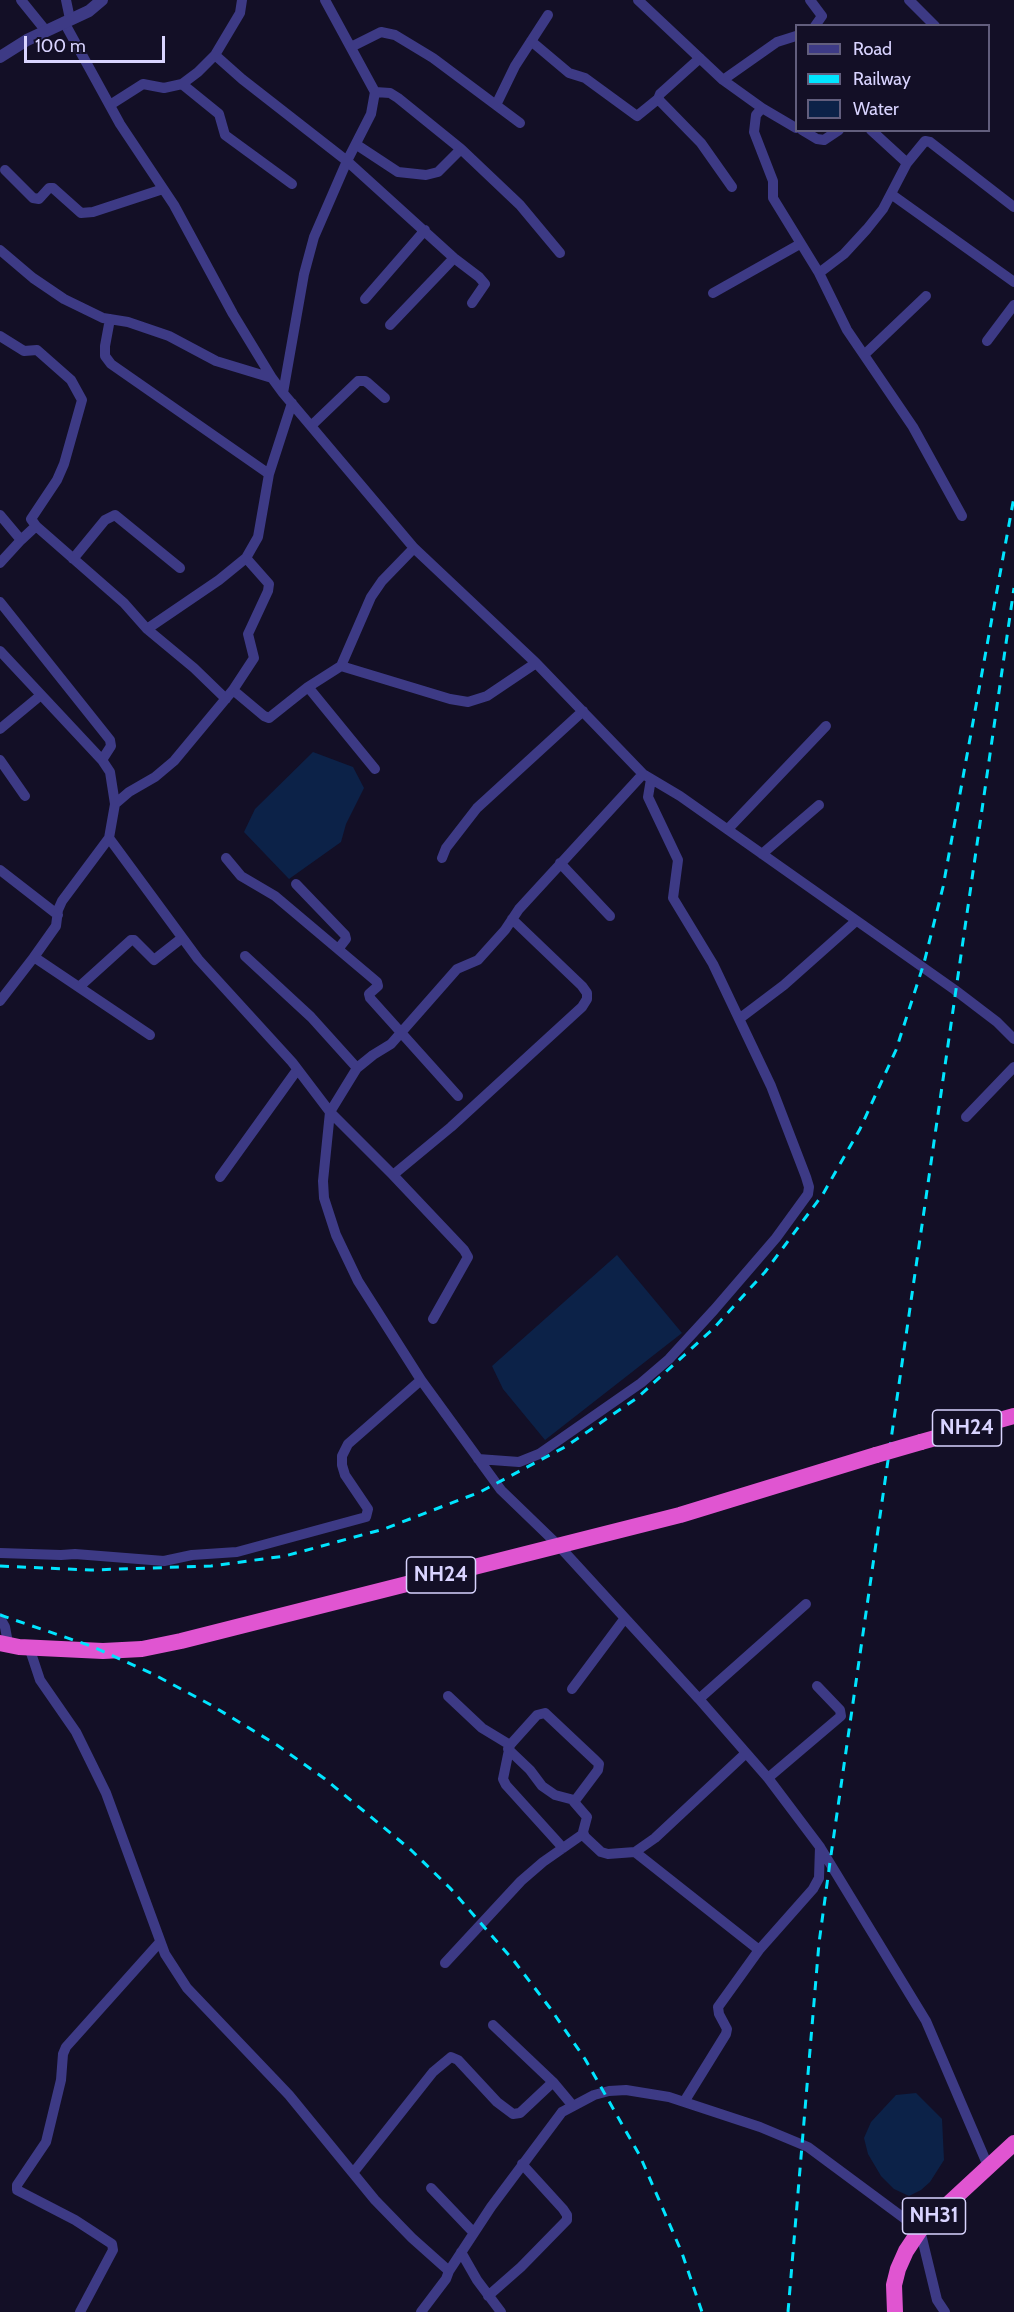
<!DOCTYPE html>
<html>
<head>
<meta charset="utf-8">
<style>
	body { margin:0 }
	#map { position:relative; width:1014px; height:2312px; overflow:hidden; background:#130f26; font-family:Cabin,sans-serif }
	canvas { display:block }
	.legend { position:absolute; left:795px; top:24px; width:195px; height:108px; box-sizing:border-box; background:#130f26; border:2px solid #625e7d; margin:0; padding:8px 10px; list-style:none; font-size:18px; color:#d9d4ff }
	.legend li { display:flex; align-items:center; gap:12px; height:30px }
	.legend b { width:30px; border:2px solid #625e7d }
	.scale { position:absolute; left:24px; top:36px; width:141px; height:27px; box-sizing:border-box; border:3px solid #d9d4ff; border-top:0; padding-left:8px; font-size:18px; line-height:21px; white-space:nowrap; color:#d9d4ff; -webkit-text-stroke:4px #130f26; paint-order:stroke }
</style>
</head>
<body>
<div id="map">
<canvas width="1014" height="2312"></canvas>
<ul class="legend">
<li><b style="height:8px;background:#3d3a85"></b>Road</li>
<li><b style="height:8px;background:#00e5ff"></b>Railway</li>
<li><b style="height:16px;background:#0c2248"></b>Water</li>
</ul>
<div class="scale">100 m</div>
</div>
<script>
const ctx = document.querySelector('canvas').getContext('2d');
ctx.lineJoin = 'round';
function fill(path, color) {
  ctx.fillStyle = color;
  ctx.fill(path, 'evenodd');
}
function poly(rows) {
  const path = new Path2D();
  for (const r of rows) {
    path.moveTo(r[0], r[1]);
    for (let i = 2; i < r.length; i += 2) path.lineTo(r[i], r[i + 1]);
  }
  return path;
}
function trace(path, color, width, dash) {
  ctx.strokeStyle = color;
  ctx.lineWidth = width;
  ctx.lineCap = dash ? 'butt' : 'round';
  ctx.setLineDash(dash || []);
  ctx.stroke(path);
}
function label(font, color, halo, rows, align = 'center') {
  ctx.font = font + ' Cabin,sans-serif';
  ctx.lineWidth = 4.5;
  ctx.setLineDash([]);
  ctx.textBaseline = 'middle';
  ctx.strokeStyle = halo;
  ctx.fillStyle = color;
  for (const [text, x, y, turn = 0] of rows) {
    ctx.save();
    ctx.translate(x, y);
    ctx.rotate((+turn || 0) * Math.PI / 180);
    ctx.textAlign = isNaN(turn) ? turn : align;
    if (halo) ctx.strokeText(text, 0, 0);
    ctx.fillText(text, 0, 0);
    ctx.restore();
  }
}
const water = poly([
	[313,752,353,767,364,788,346,824,341,842,289,879,244,832,255,809],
	[617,1255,682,1333,545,1440,503,1389,492,1366],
	[916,2093,942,2119,944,2160,930,2182,921,2190,909,2196,894,2189,881,2176,868,2154,864,2138,871,2122,896,2095]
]);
const minor = poly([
	[21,0,46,31],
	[66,0,70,19],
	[242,0,240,13,215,55,198,72,182,84,219,114,225,135,292,184],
	[325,0,375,92,371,114,347,161,314,237,304,274,283,393,414,548,536,663,643,774,680,796,955,990,997,1022,1014,1039],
	[638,0,723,80,762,108,796,128],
	[810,0,822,16,815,26],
	[909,0,935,26],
	[64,22,120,124,174,205,233,314,272,378,283,393],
	[531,41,569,73,585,78,637,116,658,99],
	[351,47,381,32,395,35,433,58,520,123],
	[215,55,242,79,347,161,454,258,479,277,485,284,472,303],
	[700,58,660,94,658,99,701,143,732,187],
	[723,80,777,42,796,36],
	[375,92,390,93,398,98,461,149,520,205,560,253],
	[110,105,143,84,164,88,182,84],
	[496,105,515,66,548,15],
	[762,108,756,115,754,132,773,181,773,198,819,273,844,254,867,229,883,209,907,163],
	[802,130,817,139,824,140,839,130],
	[871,130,907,163,925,141,930,142,1014,207],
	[357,145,398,172,426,175,438,172,461,149],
	[5,170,33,198,39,199,49,188,53,188,81,213,93,212,163,189],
	[891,194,1014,282],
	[0,250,33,278,64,299,103,318,128,322,169,336,216,361,272,378],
	[819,273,847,330,913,427,962,516],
	[713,293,800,244],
	[365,299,425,230],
	[110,319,105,346,105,356,111,364,269,474],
	[390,325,454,258],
	[0,336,24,351,37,350,71,380,82,400,64,464,57,480,31,519,36,526],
	[987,341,1014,305],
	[864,355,926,296],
	[311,426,358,381,365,381,368,383,385,398],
	[0,515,21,540,36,526,124,603,147,629,219,580,246,558,258,537,269,474,292,403],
	[73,559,105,520,115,515,180,568],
	[0,563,21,540],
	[0,602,110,740,111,746,102,760],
	[147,629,194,668,226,699],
	[0,651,102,760,110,772,115,804,109,838,198,959,292,1062,330,1112,323,1181,324,1198,336,1235,358,1281,421,1380,501,1490,559,1546,699,1699,768,1778,820,1847,926,2021,988,2166],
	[341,666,371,597,382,581,414,548],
	[308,687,375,769],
	[233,690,264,716,269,718,308,687,341,666,450,699,468,702,487,696,536,663],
	[0,729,41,695],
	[0,760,25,796],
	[115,804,129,792,155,777,174,761,233,690,254,658,248,634,268,591,269,584,246,558],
	[728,829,826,726],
	[109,838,62,901,58,910,56,926,34,957,150,1035],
	[762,854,819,805],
	[226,858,241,876,275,896,377,982,378,986,369,994,370,998,458,1096],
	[442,858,446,848,477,808,583,711],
	[560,863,610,916],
	[0,870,58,915],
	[296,884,345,935,346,939,339,948],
	[245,956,311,1017,357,1068],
	[79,987,131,940,134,940,154,960,182,938],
	[0,1001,34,957],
	[739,1019,784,985,856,921],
	[966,1117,1014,1067],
	[393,1175,451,1127,582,1007,587,999,587,993,582,986,512,919],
	[220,1177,297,1070],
	[433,1319,468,1257,464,1250,393,1175,330,1112,357,1068,373,1055,391,1044,457,969,478,960,505,930,519,909,643,774],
	[478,1459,519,1462,539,1454,641,1383,669,1359,714,1310,776,1238,808,1194,809,1187,806,1177,771,1086,713,964,673,898,678,860,648,797,651,779],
	[0,1553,61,1555,75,1554,164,1561,192,1555,237,1552,366,1517,368,1509,345,1475,342,1465,342,1456,348,1444,421,1380],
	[0,1618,5,1627,8,1643],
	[29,1647,40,1680,76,1732,106,1793,165,1954,187,1988,289,2095,375,2200,412,2238,449,2271,446,2279,421,2312],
	[572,1689,625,1618],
	[448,1696,482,1728,510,1745,537,1715,545,1713,596,1761,599,1764,598,1770,574,1802,587,1817,583,1832,585,1837,601,1852,608,1854,635,1852,655,1838,746,1753],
	[699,1699,806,1604],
	[510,1745,503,1779,506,1785,563,1848],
	[508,1749,530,1770,542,1786,555,1795,574,1800],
	[768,1778,841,1716,840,1710,817,1686],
	[635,1852,759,1950,813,1889,819,1878,820,1847],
	[445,1963,521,1881,543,1862,583,1834],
	[493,2025,553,2082,573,2106],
	[684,2102,726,2034,727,2029,719,2014,718,2007,759,1950],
	[353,2173,433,2072,451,2057,458,2060,497,2102,513,2114,520,2113,553,2082],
	[431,2188,474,2233],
	[461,2252,477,2280,501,2312],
	[449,2271,491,2207,562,2112,594,2095,609,2091,626,2090,669,2097,760,2127,808,2147,920,2230,937,2300,945,2312],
	[488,2296,521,2267,567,2220,567,2215,563,2209,522,2164],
	[80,2312,113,2250,112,2244,75,2220,17,2190,17,2185,46,2142,61,2080,63,2054,66,2047,160,1942]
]);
const tertiary = poly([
	[0,57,27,40,89,11,102,0]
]);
const trunk = poly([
	[921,1442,1014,1416],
	[0,1643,19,1647,103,1651,142,1649,181,1641,680,1515,876,1455],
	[895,2312,894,2285,898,2269,906,2251,920,2230,1014,2143]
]);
const rail = poly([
	[0,1566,91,1570,211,1566,285,1556,384,1529,480,1492,565,1447,637,1398,713,1329,765,1272,823,1194,860,1129,896,1050,924,963,943,887,1014,497],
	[0,1615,91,1646,153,1674,211,1705,277,1745,325,1779,411,1850,450,1888,514,1961,550,2008,585,2059,640,2156,682,2253,702,2312],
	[788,2312,819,1943,830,1862,1014,588]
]);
const trunkBridge = poly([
	[876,1455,921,1442]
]);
const shields = [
	[967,1428,69],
	[441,1575,69],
	[934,2216,63]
];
const shieldNames = [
	["NH24",967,1428],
	["NH24",441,1575],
	["NH31",934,2216]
];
fill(water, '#0c2248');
trace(minor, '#3d3a85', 10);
trace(tertiary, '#3d3a85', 12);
trace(trunk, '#e055d1', 16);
trace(rail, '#00e5ff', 3, [9, 8]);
trace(trunkBridge, '#e055d1', 16);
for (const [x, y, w] of shields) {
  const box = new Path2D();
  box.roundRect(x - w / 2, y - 18, w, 36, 4.5);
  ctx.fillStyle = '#130f26';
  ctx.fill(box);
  trace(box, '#d9d4ff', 1.5);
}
label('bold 21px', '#d9d4ff', null, shieldNames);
</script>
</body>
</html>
